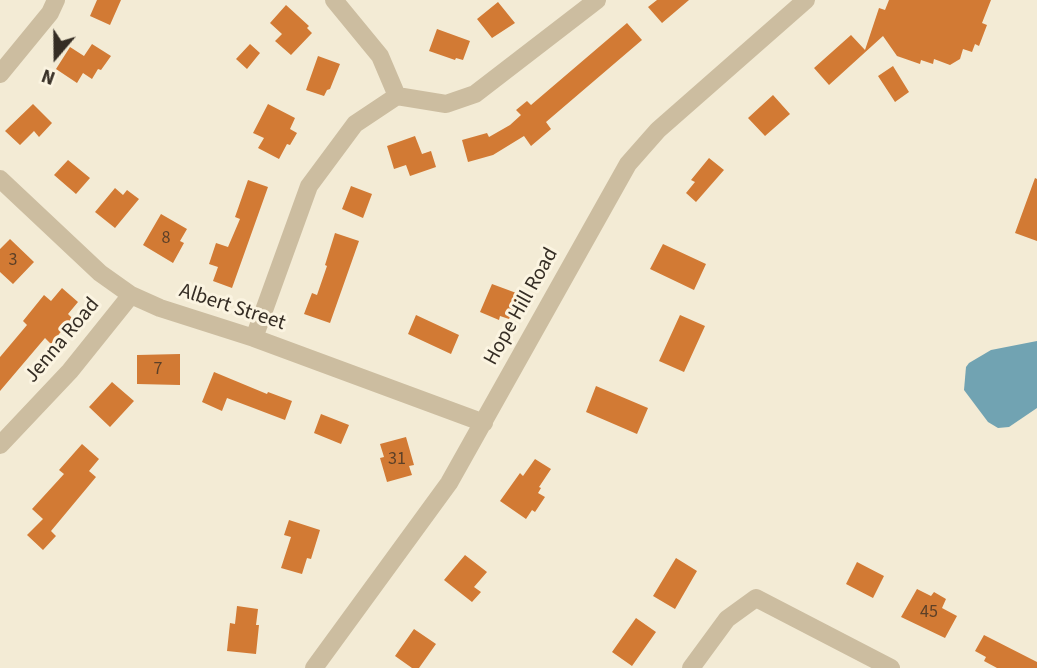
<!DOCTYPE html>
<html>
<head>
<meta charset="utf-8">
<style>
	body { margin:0 }
	#map { position:relative; width:1037px; height:668px; overflow:hidden; background:#f3ebd5; font-family:"Source Sans 3",sans-serif }
	canvas { display:block }
	.north { position:absolute; left:21px; top:21px; width:70px; height:70px; -webkit-text-stroke:5px #fbf4e1; paint-order:stroke; rotate:200deg; font-size:19px; font-weight:700; line-height:28px; text-align:center; color:#352d24 }
	.north::after { content:''; display:block; margin:auto; width:24px; height:32px; background:#352d24; clip-path:polygon(50% 0,100% 100%,50% 72%,0 100%) }
</style>
</head>
<body>
<div id="map">
<canvas width="1037" height="668"></canvas>
<div class="north">N</div>
</div>
<script>
const ctx = document.querySelector('canvas').getContext('2d');
ctx.lineJoin = 'round';
function fill(path, color) {
  ctx.fillStyle = color;
  ctx.fill(path, 'evenodd');
}
function poly(rows) {
  const path = new Path2D();
  for (const r of rows) {
    path.moveTo(r[0], r[1]);
    for (let i = 2; i < r.length; i += 2) path.lineTo(r[i], r[i + 1]);
  }
  return path;
}
function trace(path, color, width, dash) {
  ctx.strokeStyle = color;
  ctx.lineWidth = width;
  ctx.lineCap = dash ? 'butt' : 'round';
  ctx.setLineDash(dash || []);
  ctx.stroke(path);
}
function label(font, color, halo, rows, align = 'center') {
  ctx.font = font + ' "Source Sans 3",sans-serif';
  ctx.lineWidth = 6;
  ctx.setLineDash([]);
  ctx.textBaseline = 'middle';
  ctx.strokeStyle = halo;
  ctx.fillStyle = color;
  for (const [text, x, y, turn = 0] of rows) {
    ctx.save();
    ctx.translate(x, y);
    ctx.rotate((+turn || 0) * Math.PI / 180);
    ctx.textAlign = isNaN(turn) ? turn : align;
    if (halo) ctx.strokeText(text, 0, 0);
    ctx.fillText(text, 0, 0);
    ctx.restore();
  }
}
const water = poly([
	[1037,341,1037,408,1009,427,998,428,988,422,964,390,966,367,969,363,991,350]
]);
const building = poly([
	[97,0,121,0,110,25,90,16],
	[657,0,689,0,662,23,648,7],
	[889,0,991,0,982,23,987,25,979,46,975,44,972,52,963,49,960,59,950,65,934,59,933,64,921,60,920,64,897,56,883,36,829,85,814,68,851,35,865,50,879,8,885,10],
	[498,2,515,23,492,38,477,19],
	[286,5,309,26,307,28,312,33,291,55,275,41,282,34,270,23],
	[627,23,642,40,546,122,551,129,531,146,524,136,493,155,468,162,462,140,487,133,489,137,510,125,521,115,516,110,527,101,531,105],
	[437,29,470,41,463,60,456,58,455,60,429,51],
	[92,44,111,56,101,70,98,69,92,79,83,73,77,83,56,69,70,47,84,56],
	[250,44,260,53,247,69,236,59],
	[318,56,340,64,330,89,327,90,324,96,306,90],
	[893,66,909,92,895,102,878,76],
	[773,95,790,114,765,136,748,118],
	[33,104,52,123,39,137,34,131,20,145,5,131],
	[268,104,295,118,290,129,297,133,290,145,287,144,279,159,258,148,264,138,253,133],
	[415,136,422,154,431,151,436,167,410,176,406,165,394,169,387,146],
	[709,158,724,170,696,202,686,193,695,182,691,180],
	[68,160,90,178,76,194,54,175],
	[1035,178,1037,179,1037,241,1015,233],
	[248,180,268,187,232,288,213,281,218,267,209,264,216,243,228,247,240,219,235,217],
	[351,186,372,194,363,218,342,209],
	[115,188,123,195,127,190,139,199,115,228,95,212],
	[161,214,187,229,180,241,184,243,173,263,143,245],
	[335,233,359,241,330,323,304,314,312,293,317,295,327,266,325,265],
	[10,239,34,262,13,284,0,272,0,249],
	[663,244,706,264,694,290,650,269],
	[492,284,519,294,509,319,500,316,499,320,480,312],
	[62,288,78,302,68,314,72,318,51,344,45,338,0,391,0,357,27,325,23,321,44,295,51,301],
	[416,315,459,335,451,354,408,334],
	[680,315,705,326,684,372,659,361],
	[180,354,180,385,137,384,137,355],
	[214,372,267,394,268,392,292,401,285,420,227,398,222,411,202,402],
	[112,382,134,401,110,427,89,407],
	[596,386,648,408,637,434,586,412],
	[321,414,349,425,341,444,314,433],
	[406,437,414,465,409,466,412,475,387,482,380,458,384,457,380,444],
	[82,444,99,459,89,471,96,477,51,531,56,536,43,550,27,535,43,519,32,509,64,474,59,470],
	[535,459,551,469,539,487,541,488,538,493,545,497,535,512,532,510,526,519,500,501,520,473,523,476],
	[289,520,320,530,311,559,307,558,302,574,281,568,291,537,284,535],
	[465,555,487,572,474,587,481,592,472,602,444,580],
	[676,558,697,571,675,609,653,596],
	[857,562,884,576,873,598,846,584],
	[917,589,931,596,934,592,946,599,942,608,957,616,945,638,901,617],
	[237,606,258,609,256,625,259,625,256,654,227,651,230,623,235,624],
	[636,618,656,632,632,666,612,652],
	[414,629,436,644,419,668,412,668,395,656],
	[984,635,1037,662,1037,668,997,668,984,661,986,657,975,651]
]);
const minor = poly([
	[334,0,380,56,397,96],
	[0,74,50,13,56,0],
	[0,179,100,273,131,295,160,308,254,338,484,423],
	[254,338,309,186,355,124,397,96,446,104,475,94,597,0],
	[0,445,70,371,131,295],
	[314,668,449,483,628,164,658,130,806,0],
	[691,668,727,619,756,598,891,668]
]);
const numberNames = [
	["8",166,239],
	["3",13,261],
	["7",158,370],
	["31",397,460],
	["45",929,613]
];
const streetNames = [
	["Hope Hill Road",522,307,-61],
	["Albert Street",232,308,18],
	["Jenna Road",63,341,-50]
];
fill(water, '#71a3b2');
fill(building, '#d27a34');
trace(minor, '#ccbda0', 18);
label('18px', '#5c4028', null, numberNames);
label('21px', '#352d24', '#fbf4e1', streetNames);
</script>
</body>
</html>
